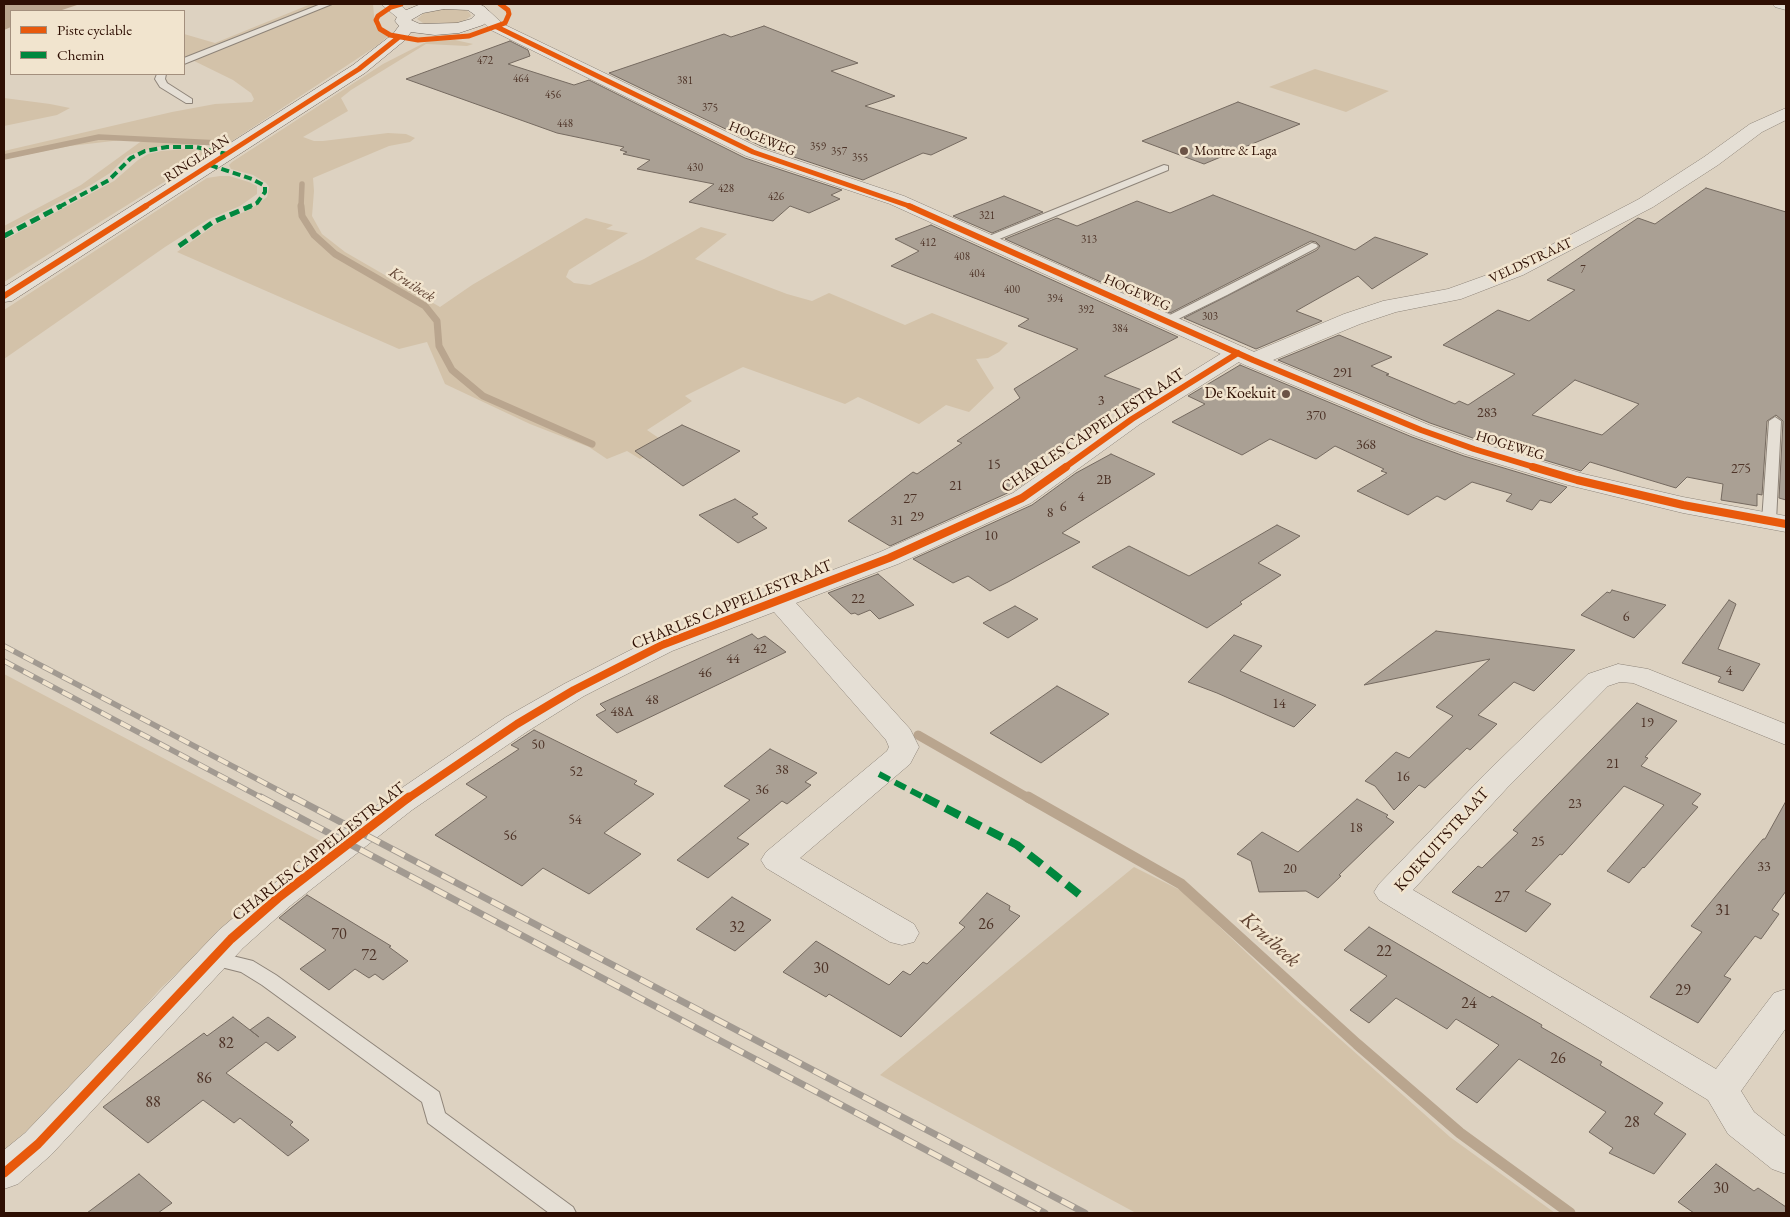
<!DOCTYPE html>
<html>
<head>
<meta charset="utf-8">
<style>
	body { margin:0 }
	#map { position:relative; width:1790px; height:1217px; overflow:hidden; background:#ddd2c1; font-family:"EB Garamond",serif }
	canvas { display:block }
	.frame { position:absolute; inset:0; border:5px solid #2e0f03; pointer-events:none }
	.legend { position:absolute; left:10px; top:10px; width:175px; height:65px; box-sizing:border-box; background:#f1e4ce; border:1px solid #a38f7d; margin:0; padding:6px 9px; list-style:none; font-size:15px; color:#2e0f03 }
	.legend li { display:flex; align-items:center; gap:10px; height:25px }
	.legend b { width:25px; border:1px solid #a38f7d }
</style>
</head>
<body>
<div id="map">
<canvas width="1790" height="1217"></canvas>
<div class="frame"></div>
<ul class="legend">
<li><b style="height:6px;background:#e8590c"></b>Piste cyclable</li>
<li><b style="height:6px;background:#00873e"></b>Chemin</li>
</ul>
</div>
<script>
const ctx = document.querySelector('canvas').getContext('2d');
ctx.lineJoin = 'round';
function fill(path, color) {
  ctx.fillStyle = color;
  ctx.fill(path, 'evenodd');
}
function poly(rows) {
  const path = new Path2D();
  for (const r of rows) {
    path.moveTo(r[0], r[1]);
    for (let i = 2; i < r.length; i += 2) path.lineTo(r[i], r[i + 1]);
  }
  return path;
}
function trace(path, color, width, dash) {
  ctx.strokeStyle = color;
  ctx.lineWidth = width;
  ctx.lineCap = dash ? 'butt' : 'round';
  ctx.setLineDash(dash || []);
  ctx.stroke(path);
}
function label(font, color, halo, rows, align = 'center') {
  ctx.font = font + ' "EB Garamond",serif';
  ctx.lineWidth = 5;
  ctx.setLineDash([]);
  ctx.textBaseline = 'middle';
  ctx.strokeStyle = halo;
  ctx.fillStyle = color;
  for (const [text, x, y, turn = 0] of rows) {
    ctx.save();
    ctx.translate(x, y);
    ctx.rotate((+turn || 0) * Math.PI / 180);
    ctx.textAlign = isNaN(turn) ? turn : align;
    if (halo) ctx.strokeText(text, 0, 0);
    ctx.fillText(text, 0, 0);
    ctx.restore();
  }
}
const green = poly([
	[311,4,373,4,375,26,388,36,378,45,226,145,167,145,137,152,127,156,110,173,91,185,4,232,4,226,81,185,147,137,70,146,4,159,4,151,172,112,215,104,252,102,254,99,251,93,233,80,184,56,184,34,215,43],
	[447,8,465,10,469,12,471,16,461,23,426,25,417,19,424,13],
	[455,40,473,44,467,46,426,44,351,90,341,98,348,111,303,137,314,141,323,141,388,133,406,134,415,138,410,142,389,146,313,178,314,191,312,216,322,234,345,252,440,307,472,285,586,218,613,225,606,229,628,233,569,270,566,277,574,283,590,285,644,259,701,227,727,234,695,259,787,294,812,301,829,293,905,325,932,313,1008,343,999,352,988,358,976,359,994,388,969,412,946,405,919,424,858,397,845,404,743,367,685,396,692,401,647,430,672,447,640,459,627,451,607,459,589,447,530,424,445,384,427,342,399,349,177,252,216,224,251,209,267,197,269,187,266,183,253,175,231,169,229,165,232,162,383,64,428,41],
	[1315,69,1389,91,1346,112,1269,87],
	[4,98,50,104,70,108,57,115,4,126],
	[185,149,202,150,209,154,4,282,4,240,114,181,138,160,148,154,161,151],
	[220,176,229,176,249,182,257,186,257,194,240,206,209,219,165,247,4,359,4,310,207,178],
	[4,674,326,844,262,895,161,988,58,1104,4,1151],
	[1134,867,1182,891,1295,999,1450,1137,1555,1213,1136,1213,880,1075]
]);
const water = poly([
	[4,4,80,4,59,11,11,11,11,27,4,30]
]);
const streamFar3 = poly([
	[4,157,99,137,219,143],
	[301,207,302,184]
]);
const streamFar2 = poly([
	[301,206,302,216,314,235,335,254,425,306,437,321,439,346,452,370,483,396,592,444]
]);
const streamFar1 = poly([
	[918,735,1030,799]
]);
const stream = poly([
	[1028,797,1181,884,1357,1044,1460,1133,1570,1213]
]);
const building = poly([
	[764,26,858,63,831,71,895,96,865,106,967,138,931,155,923,153,863,180,761,146,609,73,724,34,731,37,764,26],
	[510,41,528,50,530,56,508,64,574,85,589,80,745,158,842,190,831,195,840,199,809,213,790,206,773,221,689,202,714,184,637,169,650,160,623,154,627,152,620,150,624,147,557,133,406,79,510,41],
	[1238,102,1300,124,1204,164,1142,141,1238,102],
	[1706,188,1786,212,1786,500,1779,498,1783,421,1776,415,1767,421,1762,495,1757,494,1757,506,1721,500,1723,484,1687,477,1676,488,1590,462,1581,471,1484,442,1430,423,1278,360,1339,335,1392,357,1371,366,1389,374,1386,375,1455,404,1459,401,1468,405,1515,374,1443,345,1498,310,1529,321,1575,290,1547,280,1638,218,1655,224,1706,188],
	[1575,380,1639,404,1602,435,1532,415,1575,380],
	[1213,195,1355,250,1375,237,1428,254,1372,289,1358,276,1296,311,1322,321,1256,349,1184,318,1317,250,1320,246,1316,242,1311,241,1170,313,1005,239,1057,218,1077,226,1137,201,1170,213,1213,195],
	[1004,196,1043,212,992,233,953,216,1004,196],
	[931,225,1178,337,1104,376,1142,390,1020,472,1026,482,1012,491,890,546,848,521,913,472,917,474,962,443,957,441,1020,398,1014,389,1078,349,1018,326,1029,319,891,266,919,251,895,239,931,225],
	[1240,365,1412,437,1464,456,1567,487,1551,503,1540,500,1532,510,1506,501,1512,494,1472,482,1445,500,1437,496,1408,515,1357,491,1387,473,1381,471,1384,469,1335,446,1316,459,1270,439,1242,455,1172,422,1205,404,1188,396,1240,365],
	[682,425,740,451,683,486,635,451,682,425],
	[1111,454,1155,474,1062,533,1080,542,1008,582,990,591,968,576,953,583,913,559,1032,505,1076,473,1111,454],
	[735,499,758,514,752,517,767,528,738,543,699,515,735,499],
	[1277,525,1300,536,1258,563,1281,575,1240,602,1242,604,1207,628,1092,567,1129,546,1189,576,1277,525],
	[878,574,914,605,879,619,870,610,858,615,855,613,851,614,828,593,878,574],
	[1612,590,1666,605,1634,638,1581,615,1607,592,1610,593,1612,590],
	[1729,600,1736,604,1718,649,1760,664,1743,691,1718,682,1721,677,1682,663,1729,600],
	[1015,606,1038,619,1008,638,983,623,1015,606],
	[1436,631,1575,650,1534,691,1514,682,1478,715,1497,724,1470,750,1467,748,1425,788,1419,785,1394,810,1375,786,1365,781,1396,752,1409,758,1453,716,1436,707,1490,659,1364,685,1436,631],
	[752,634,758,639,765,636,786,652,617,733,596,715,606,710,600,704,752,634],
	[1234,635,1262,646,1240,671,1316,705,1294,727,1217,693,1188,682,1234,635],
	[1057,686,1109,714,1041,763,990,733,1057,686],
	[1637,703,1677,721,1645,757,1648,758,1641,766,1701,794,1692,804,1698,807,1644,868,1643,867,1629,883,1607,871,1664,805,1624,786,1562,855,1560,854,1525,891,1551,904,1526,932,1452,892,1478,866,1482,868,1518,833,1513,830,1637,703],
	[534,730,637,781,634,784,654,794,604,833,641,854,589,894,543,868,522,886,435,835,487,797,466,784,519,749,511,745,534,730],
	[770,749,817,773,805,782,811,785,787,804,782,801,737,838,749,844,708,878,677,860,750,800,724,786,770,749],
	[1357,799,1388,815,1386,817,1394,822,1339,875,1341,876,1318,898,1306,891,1259,892,1251,861,1237,854,1262,832,1298,852,1357,799],
	[1786,801,1786,891,1772,910,1779,914,1761,939,1755,936,1724,976,1731,979,1698,1023,1650,997,1702,932,1691,926,1763,839,1765,839,1786,801],
	[987,893,1010,906,1009,910,1020,916,901,1037,829,994,826,997,783,972,816,941,889,985,903,971,910,975,923,962,927,964,965,927,959,923,987,893],
	[307,895,391,946,389,947,408,961,383,980,375,974,369,978,355,969,329,990,300,969,326,950,279,918,307,895],
	[732,897,771,920,735,951,696,929,732,897],
	[1369,927,1490,998,1492,996,1542,1025,1541,1027,1602,1062,1600,1065,1663,1103,1654,1114,1686,1134,1654,1174,1609,1153,1613,1148,1589,1132,1606,1112,1519,1059,1477,1103,1456,1089,1499,1045,1456,1019,1447,1029,1396,998,1369,1023,1350,1010,1387,976,1344,950,1369,927],
	[233,1017,259,1037,250,1030,268,1017,296,1037,278,1051,266,1042,226,1073,293,1122,290,1125,309,1140,288,1156,240,1118,234,1123,203,1100,148,1143,103,1107,204,1033,207,1036,233,1017],
	[1716,1164,1754,1191,1758,1188,1786,1207,1786,1213,1694,1213,1678,1202,1716,1164],
	[139,1174,172,1203,158,1213,87,1213,139,1174]
]);
const service = poly([
	[321,4,332,4,184,64,184,58,321,4],
	[157,74,166,74,165,79,167,83,192,99,192,103,186,103,160,87,155,79,157,74],
	[1164,165,1168,166,1168,170,992,242,988,243,983,240,984,238,1164,165],
	[1312,243,1316,244,1318,246,1316,248,1227,295,1170,323,1162,323,1160,320,1312,243],
	[1775,417,1781,421,1776,521,1769,525,1762,521,1769,421,1775,417],
	[212,951,253,961,276,975,439,1092,445,1113,573,1207,576,1213,549,1213,428,1123,422,1102,262,985,241,972,205,963,203,958,205,953,212,951]
]);
const minor = poly([
	[1772,4,1786,4,1786,10,1775,7,1772,4],
	[1786,108,1786,120,1762,132,1718,165,1653,207,1523,275,1461,299,1396,312,1360,324,1261,365,1253,367,1245,365,1242,360,1140,424,1031,503,898,564,796,603,910,729,919,747,910,764,800,858,914,924,919,933,914,942,902,945,890,942,766,868,761,860,766,852,887,751,889,747,886,740,774,612,672,651,584,696,528,731,412,810,290,906,243,948,51,1155,18,1184,4,1189,4,1150,25,1133,219,930,266,890,350,825,390,796,506,717,564,684,652,639,880,552,1013,493,1124,414,1230,348,1238,346,1246,348,1249,354,1344,314,1383,301,1448,289,1509,267,1639,199,1704,157,1750,124,1786,108],
	[1618,664,1648,669,1786,724,1786,745,1633,683,1620,682,1608,686,1507,788,1413,890,1716,1069,1774,993,1786,989,1786,1028,1741,1091,1754,1112,1786,1137,1786,1174,1772,1169,1728,1134,1708,1100,1379,900,1374,892,1379,884,1485,774,1588,674,1618,664]
]);
const tertiary = poly([
	[381,4,399,4,413,16,411,19,405,21,399,19,381,4],
	[483,9,489,11,503,24,760,148,904,196,1261,355,1429,425,1483,444,1584,474,1683,497,1786,516,1786,532,1683,513,1568,485,1465,454,1413,435,1245,365,890,204,746,156,491,30,475,14,477,11,483,9]
]);
const secondary = poly([
	[421,4,479,4,485,7,491,14,488,21,483,25,459,33,435,35,411,32,405,40,365,73,12,301,4,302,4,287,353,65,393,34,399,26,395,21,399,13,421,4],
	[444,9,468,10,475,15,471,19,457,23,420,24,411,20,423,13,444,9]
]);
const railFar1 = poly([
	[4,646,295,799],
	[4,661,264,799]
]);
const rail = poly([
	[261,797,1045,1213],
	[293,797,1085,1213]
]);
const quietFar3 = poly([
	[210,165,252,179,265,186,265,192,257,203,248,207],
	[59,207,109,180,131,158,145,151,167,147,196,147,227,154]
]);
const quietFar2 = poly([
	[4,236,61,206],
	[179,246,213,222,251,206]
]);
const quietFar1 = poly([
	[879,774,927,799]
]);
const quiet = poly([
	[924,797,1017,845,1085,899]
]);
const cyclewayFar3 = poly([
	[401,4,391,7,378,16,376,20,380,29,390,35,418,40,469,36,505,23,509,14,508,10,500,4],
	[497,27,753,152,912,207],
	[144,207,359,69,399,37]
]);
const cyclewayFar2 = poly([
	[909,206,1253,360,1421,430,1474,449,1537,468],
	[4,296,146,206],
	[1064,468,1132,419,1238,353]
]);
const cyclewayFar1 = poly([
	[1533,467,1577,480,1683,505,1786,524],
	[407,799,517,724,574,690,662,645,889,558,1022,498,1066,467]
]);
const cycleway = poly([
	[4,1173,38,1144,231,939,278,898,409,797]
]);
const markers = [
	[1184,151,5,"#6b5346"],
	[1286,394,5,"#6b5346"]
];
const farNumbernames = [
	["472",485,61],
	["464",521,79],
	["381",685,81],
	["456",553,95],
	["375",710,108],
	["448",565,124],
	["359",818,147],
	["357",839,152],
	["355",860,158],
	["430",695,168],
	["428",726,189],
	["426",776,197],
	["321",987,216],
	["313",1089,240],
	["412",928,243],
	["408",962,257],
	["7",1583,270],
	["404",977,274],
	["400",1012,290],
	["394",1055,299],
	["392",1086,310],
	["303",1210,317],
	["384",1120,329]
];
const farStreetnames = [
	["HOGEWEG",762,139,22],
	["RINGLAAN",197,159,-33],
	["VELDSTRAAT",1531,261,-25],
	["HOGEWEG",1137,293,24],
	["HOGEWEG",1510,446,17]
];
const farPoinames = [
	["Montre & Laga",1194,151]
];
const numberNames = [
	["291",1343,373],
	["3",1101,401],
	["283",1487,413],
	["370",1316,416],
	["368",1366,445],
	["15",994,465],
	["275",1741,469],
	["2B",1104,480],
	["21",956,486],
	["4",1081,497],
	["27",910,499],
	["6",1063,507],
	["8",1050,513],
	["29",917,517],
	["31",897,521],
	["10",991,536],
	["22",858,599],
	["6",1626,617],
	["42",760,649],
	["44",733,659],
	["4",1729,671],
	["46",705,673],
	["48",652,700],
	["14",1279,704],
	["48A",622,712],
	["19",1647,723],
	["50",538,745],
	["21",1613,764],
	["38",782,770],
	["52",576,772],
	["16",1403,777],
	["36",762,790],
	["23",1575,804],
	["54",575,820],
	["18",1356,828],
	["56",510,836],
	["25",1538,842],
	["33",1764,867],
	["20",1290,869]
];
const farWaternames = [
	["Kruibeek",412,285,33]
];
const poiNames = [
	["De Koekuit",1276,394]
];
const streetNames = [
	["CHARLES CAPPELLESTRAAT",1093,431,-33],
	["CHARLES CAPPELLESTRAAT",732,605,-22],
	["KOEKUITSTRAAT",1442,840,-48],
	["CHARLES CAPPELLESTRAAT",319,852,-38]
];
const nearNumbernames = [
	["27",1502,898],
	["31",1723,911],
	["26",986,925],
	["32",737,928],
	["70",339,935],
	["22",1384,952],
	["72",369,956],
	["30",821,969],
	["29",1683,991],
	["24",1469,1004],
	["82",226,1044],
	["26",1558,1059],
	["86",204,1079],
	["88",153,1103],
	["28",1632,1123],
	["30",1721,1189]
];
const nearWaternames = [
	["Kruibeek",1270,940,42]
];
fill(green, '#d3c2a9');
fill(water, '#b9a58e');
trace(streamFar3, '#b9a58e', 5.5);
trace(streamFar2, '#b9a58e', 7);
trace(streamFar1, '#b9a58e', 9);
trace(stream, '#b9a58e', 11);
fill(building, '#aaa094');
trace(building, '#756a60', 1);
trace(service, '#8e8479', 2);
trace(minor, '#8e8479', 1);
trace(tertiary, '#8e8479', 1);
trace(secondary, '#756a60', 1);
fill(service, '#e5dfd5');
fill(minor, '#e5dfd5');
fill(tertiary, '#e5dfd5');
fill(secondary, '#e5dfd5');
trace(railFar1, '#a29a91', 5.5);
trace(rail, '#a29a91', 7);
trace(railFar1, '#f1e4ce', 4, [11]);
trace(rail, '#f1e4ce', 5, [14]);
trace(quietFar3, '#00873e', 4, [8, 4]);
trace(quietFar2, '#00873e', 5, [10, 5]);
trace(quietFar1, '#00873e', 6, [12, 6]);
trace(quiet, '#00873e', 8, [16, 8]);
trace(cyclewayFar3, '#e8590c', 5);
trace(cyclewayFar2, '#e8590c', 6);
trace(cyclewayFar1, '#e8590c', 8);
trace(cycleway, '#e8590c', 9);
for (const [x, y, r, color] of markers) {
  const dot = new Path2D();
  dot.arc(x, y, r, 0, 2 * Math.PI);
  ctx.fillStyle = color;
  ctx.fill(dot);
  trace(dot, '#f1e4ce', 2);
}
label('11px', '#4d3327', null, farNumbernames);
label('14px', '#2e0f03', '#f1e4ce', farStreetnames);
label('14px', '#2e0f03', '#f1e4ce', farPoinames, 'left');
label('14px', '#4d3327', null, numberNames);
label('italic 15px', '#604332', '#f1e4ce', farWaternames);
label('16px', '#2e0f03', '#f1e4ce', poiNames, 'right');
label('16px', '#2e0f03', '#f1e4ce', streetNames);
label('16px', '#4d3327', null, nearNumbernames);
label('italic 21px', '#604332', '#f1e4ce', nearWaternames);
</script>
</body>
</html>
